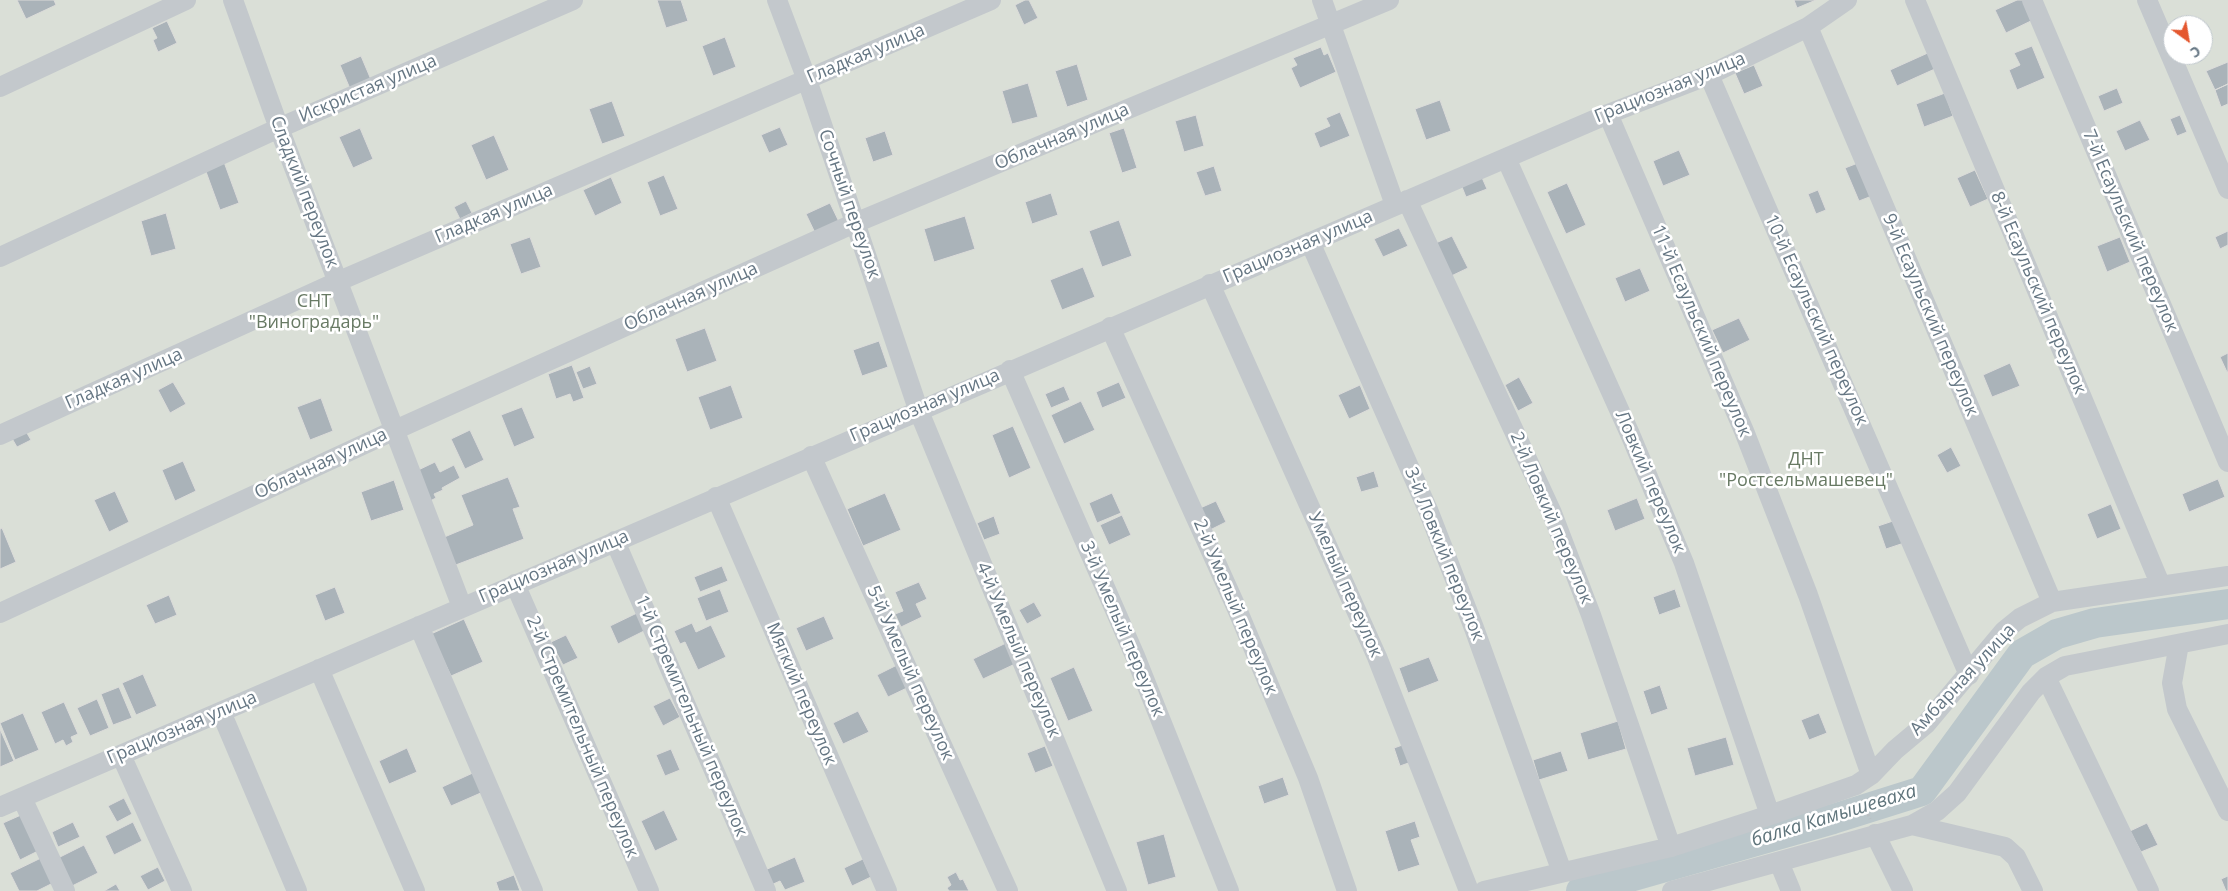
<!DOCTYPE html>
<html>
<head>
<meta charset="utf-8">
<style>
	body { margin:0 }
	#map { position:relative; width:2228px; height:891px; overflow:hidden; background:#fafaf8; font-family:"Open Sans",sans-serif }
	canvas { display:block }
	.north { position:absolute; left:2163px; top:15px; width:50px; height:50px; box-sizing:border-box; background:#fff; border:1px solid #c1c8cd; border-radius:50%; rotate:148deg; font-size:14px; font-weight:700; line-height:20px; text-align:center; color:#657683 }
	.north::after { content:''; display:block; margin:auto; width:18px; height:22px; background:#e4572e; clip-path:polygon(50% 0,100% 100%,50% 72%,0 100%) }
</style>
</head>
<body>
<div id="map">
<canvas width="2228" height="891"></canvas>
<div class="north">С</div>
</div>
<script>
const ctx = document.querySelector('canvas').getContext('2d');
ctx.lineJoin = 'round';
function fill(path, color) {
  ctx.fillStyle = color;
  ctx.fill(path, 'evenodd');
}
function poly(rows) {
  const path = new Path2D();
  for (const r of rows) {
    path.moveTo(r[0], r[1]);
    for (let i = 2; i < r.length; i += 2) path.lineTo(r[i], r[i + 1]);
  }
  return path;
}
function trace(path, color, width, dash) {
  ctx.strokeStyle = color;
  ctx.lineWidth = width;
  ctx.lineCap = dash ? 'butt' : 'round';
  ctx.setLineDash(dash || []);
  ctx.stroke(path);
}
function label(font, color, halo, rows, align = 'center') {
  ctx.font = font + ' "Open Sans",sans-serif';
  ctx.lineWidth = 5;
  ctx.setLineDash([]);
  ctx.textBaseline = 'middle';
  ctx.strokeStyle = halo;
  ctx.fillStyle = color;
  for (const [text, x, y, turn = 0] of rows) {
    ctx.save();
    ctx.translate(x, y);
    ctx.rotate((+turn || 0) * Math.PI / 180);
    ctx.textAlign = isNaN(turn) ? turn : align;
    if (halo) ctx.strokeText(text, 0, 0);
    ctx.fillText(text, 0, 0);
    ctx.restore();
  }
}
const green = poly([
	[0,0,2228,0,2228,891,0,891],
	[2173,25,2203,25,2203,55,2173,55]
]);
const river = poly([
	[1581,891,1833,819,1922,791,2022,654,2057,634,2095,623,2228,604]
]);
const building = poly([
	[17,0,54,0,56,5,26,19,17,0],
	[657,0,681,0,688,21,666,28,657,0],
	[1025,0,1029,0,1038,18,1024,25,1015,5,1025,0],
	[1794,0,1816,0,1797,8,1794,0],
	[2017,0,2026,0,2035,19,2006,33,1995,10,2017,0],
	[167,21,177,43,158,52,153,40,157,38,152,28,167,21],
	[725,37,736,67,713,76,702,46,725,37],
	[2032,46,2045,78,2017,90,2009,70,2020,65,2014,53,2032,46],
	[1321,47,1324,55,1328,53,1336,72,1300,88,1291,68,1297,65,1293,58,1321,47],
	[1930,52,1937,68,1897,86,1890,70,1930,52],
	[361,56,372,82,351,91,340,65,361,56],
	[2228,62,2228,84,2215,90,2206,71,2228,62],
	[1077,64,1088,100,1067,107,1055,71,1077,64],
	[1754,65,1763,86,1744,94,1735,73,1754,65],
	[1028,83,1038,117,1012,124,1002,91,1028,83],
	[2228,84,2228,104,2221,107,2215,90,2228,84],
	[2117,88,2123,103,2104,111,2098,96,2117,88],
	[1945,93,1953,116,1924,127,1916,104,1945,93],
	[1440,100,1451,131,1426,140,1415,109,1440,100],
	[612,101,625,136,602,144,589,109,612,101],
	[1340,112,1350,136,1320,148,1314,133,1330,126,1326,118,1340,112],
	[1196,115,1204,146,1184,152,1175,121,1196,115],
	[2180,115,2187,132,2177,136,2170,119,2180,115],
	[2140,120,2150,140,2125,151,2116,131,2140,120],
	[780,127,788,145,769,153,761,135,780,127],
	[360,128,373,159,353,168,339,137,360,128],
	[1124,128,1137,168,1122,173,1109,133,1124,128],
	[885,131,893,155,873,162,865,138,885,131],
	[494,135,509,170,486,180,471,145,494,135],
	[1679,150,1690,175,1663,186,1653,161,1679,150],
	[1863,161,1877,194,1859,201,1845,168,1863,161],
	[224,162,239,203,220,210,205,169,224,162],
	[1214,166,1222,191,1205,196,1196,172,1214,166],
	[1975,170,1988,199,1970,207,1957,178,1975,170],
	[1480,173,1487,189,1466,197,1460,182,1480,173],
	[664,175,678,209,660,216,647,182,664,175],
	[611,177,622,203,595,216,583,190,611,177],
	[1567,183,1586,225,1566,234,1547,192,1567,183],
	[1818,190,1826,210,1816,214,1808,194,1818,190],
	[1051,193,1058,215,1032,224,1025,202,1051,193],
	[466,201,472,213,460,219,454,207,466,201],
	[830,203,841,226,817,237,806,214,830,203],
	[166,213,176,249,151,256,141,221,166,213],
	[965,216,975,249,934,262,924,229,965,216],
	[1119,220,1132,256,1102,267,1089,231,1119,220],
	[1399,228,1408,246,1383,257,1374,239,1399,228],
	[2228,231,2228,245,2220,249,2215,237,2228,231],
	[1452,236,1468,268,1447,278,1431,245,1452,236],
	[530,237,541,267,521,274,510,244,530,237],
	[2120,237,2130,262,2107,272,2097,246,2120,237],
	[1083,267,1095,297,1062,310,1050,280,1083,267],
	[1640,268,1650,291,1625,302,1615,278,1640,268],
	[1739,318,1750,340,1723,353,1712,330,1739,318],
	[705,328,717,361,687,372,675,339,705,328],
	[879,341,888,367,862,376,853,350,879,341],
	[2228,353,2228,372,2227,372,2220,357,2228,353],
	[2010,363,2020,386,1992,397,1983,375,2010,363],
	[572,365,584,398,573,402,570,394,556,399,548,374,572,365],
	[590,366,597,384,583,389,576,372,590,366],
	[1519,377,1533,403,1518,411,1505,385,1519,377],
	[173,382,186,404,170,413,158,390,173,382],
	[1119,382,1126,398,1102,408,1096,392,1119,382],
	[731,385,743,418,710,430,698,397,731,385],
	[1360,385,1370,409,1349,419,1338,395,1360,385],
	[1064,386,1070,400,1051,408,1045,394,1064,386],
	[321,398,333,431,310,440,297,407,321,398],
	[1081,401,1095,430,1064,444,1051,415,1081,401],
	[522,407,535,438,514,447,501,415,522,407],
	[1013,426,1031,468,1009,478,992,435,1013,426],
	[24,428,31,440,17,447,10,435,24,428],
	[470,430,484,460,465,469,451,439,470,430],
	[1951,447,1961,466,1947,473,1937,455,1951,447],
	[183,461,196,491,175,501,162,470,183,461],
	[435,462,440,472,454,465,460,478,442,488,443,490,434,494,436,498,428,502,412,473,435,462],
	[1374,471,1379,487,1361,492,1356,477,1374,471],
	[508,477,520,507,513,509,524,539,453,566,442,538,473,525,461,495,508,477],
	[2218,479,2225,497,2189,512,2182,494,2218,479],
	[394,480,404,510,371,521,361,492,394,480],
	[115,491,129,522,109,532,94,500,115,491],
	[885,493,901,530,863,546,847,509,885,493],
	[1112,493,1121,513,1097,523,1089,503,1112,493],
	[1637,498,1645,519,1615,531,1607,510,1637,498],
	[1216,501,1226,522,1208,531,1198,509,1216,501],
	[2111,504,2121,529,2097,539,2087,514,2111,504],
	[1122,515,1131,535,1109,545,1100,525,1122,515],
	[994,516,1000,534,984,540,977,523,994,516],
	[1902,518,1910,541,1886,549,1878,526,1902,518],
	[2,528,16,562,0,569,0,529,2,528],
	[722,566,728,581,700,592,694,577,722,566],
	[919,582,927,599,916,604,922,617,901,627,895,614,903,611,895,592,919,582],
	[335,587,345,613,325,621,315,595,335,587],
	[720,589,729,612,706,621,697,598,720,589],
	[1675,589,1681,607,1659,615,1653,597,1675,589],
	[169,595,177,615,155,624,146,605,169,595],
	[1034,602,1042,616,1027,624,1019,610,1034,602],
	[637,613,646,630,618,644,610,626,637,613],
	[824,616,834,639,806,651,796,628,824,616],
	[464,619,483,662,451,676,431,634,464,619],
	[692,623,696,632,711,625,726,657,698,670,685,642,680,644,674,631,692,623],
	[566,635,578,658,563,665,551,642,566,635],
	[1006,643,1015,664,983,679,973,659,1006,643],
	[1429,657,1439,681,1408,693,1399,668,1429,657],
	[899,664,909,687,888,697,877,675,899,664],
	[1074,667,1093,711,1068,721,1050,678,1074,667],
	[143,674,157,706,136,715,122,683,143,674],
	[1660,685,1668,709,1651,715,1643,691,1660,685],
	[119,687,132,718,113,725,101,694,119,687],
	[670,698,680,717,663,726,653,706,670,698],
	[97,699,109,728,90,736,77,708,97,699],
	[64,702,78,734,71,737,73,742,66,746,63,740,55,744,41,712,64,702],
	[858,711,869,732,843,744,833,723,858,711],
	[23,713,39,750,15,760,0,723,23,713],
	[1819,713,1827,733,1809,740,1801,720,1819,713],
	[1618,721,1626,749,1588,760,1580,733,1618,721],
	[0,729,14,761,0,767,0,729],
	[1726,737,1734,765,1695,776,1687,748,1726,737],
	[1408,743,1414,761,1400,766,1394,748,1408,743],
	[1045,746,1053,766,1035,773,1027,753,1045,746],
	[407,748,417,772,389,784,379,761,407,748],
	[671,749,680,770,665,776,656,755,671,749],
	[1561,751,1568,771,1539,780,1533,760,1561,751],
	[475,772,483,792,451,806,442,787,475,772],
	[1283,777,1289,795,1264,804,1258,786,1283,777],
	[124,798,132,814,117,822,108,806,124,798],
	[664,810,678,840,655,851,641,821,664,810],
	[21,815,38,851,20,860,3,823,21,815],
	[1415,821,1420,837,1411,840,1420,865,1398,872,1385,831,1415,821],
	[73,822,80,837,58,847,52,832,73,822],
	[133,822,142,841,114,855,105,836,133,822],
	[2147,823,2158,845,2141,852,2130,831,2147,823],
	[1164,834,1176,877,1148,885,1136,842,1164,834],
	[84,845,98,873,72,886,58,858,84,845],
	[795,857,805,882,785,890,780,881,771,885,765,870,795,857],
	[41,858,53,883,37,891,19,891,10,873,41,858],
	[863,859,871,877,852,886,844,868,863,859],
	[158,867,165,881,148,890,140,876,158,867],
	[956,872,960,880,963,879,969,891,949,891,947,888,951,885,947,877,956,872],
	[514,875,520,891,499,891,496,882,514,875],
	[2228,876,2228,891,2226,891,2221,879,2228,876],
	[116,884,120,891,104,891,116,884]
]);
const path = poly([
	[1862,800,1870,819]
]);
const minor = poly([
	[233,0,279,128,462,607],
	[777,0,807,80,918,409,1117,891],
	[1322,0,1395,205],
	[1915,0,2161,586],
	[2032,0,2228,462],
	[2147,0,2228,189],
	[1808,27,2052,602],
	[1709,75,1969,675],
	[0,87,186,0],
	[1608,114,1744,431,1808,595,1871,775],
	[1506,158,1630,434,1684,563,1770,815],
	[1407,200,1552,513,1591,615,1671,847],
	[1310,242,1428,510,1474,628,1562,872],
	[0,257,279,128,573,0],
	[1210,284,1377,657,1469,891],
	[1110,327,1237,609,1308,778,1347,891],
	[1010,370,1135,656,1229,891],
	[0,435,339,281,991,0],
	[811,456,1008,891],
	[716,497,887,891],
	[615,541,766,891],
	[515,584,649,891],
	[0,613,395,430,855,223,1389,0],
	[419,626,533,891],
	[2179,644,2172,683,2177,709,2228,811],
	[319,669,415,891],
	[2046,677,2149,891],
	[221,712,297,891],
	[121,755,182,891],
	[22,798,65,891],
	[0,807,1608,114,1709,75,1808,27,1847,0],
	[1912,825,2005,847,2016,857,2033,891],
	[1875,834,1903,891],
	[1779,862,1791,891],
	[1484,891,1671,847,1770,815,1856,785,1871,775,1895,750,1926,724,2004,631,2020,618,2052,602,2228,576],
	[1672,891,1912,825,1937,811,1957,793,2031,692,2046,677,2065,666,2228,634]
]);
const streetNames = [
	["Гладкая улица",866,54,-23],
	["Грациозная улица",1670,88,-22],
	["Искристая улица",368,89,-23],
	["Облачная улица",1062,137,-23],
	["Сладкий переулок",304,192,69],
	["Сочный переулок",849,204,71],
	["Гладкая улица",494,214,-23],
	["7-й Есаульский переулок",2130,231,67],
	["Грациозная улица",1298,247,-23],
	["8-й Есаульский переулок",2038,293,67],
	["Облачная улица",691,297,-24],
	["9-й Есаульский переулок",1930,315,67],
	["10-й Есаульский переулок",1816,320,66],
	["11-й Есаульский переулок",1701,331,67],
	["Гладкая улица",124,379,-24],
	["Грациозная улица",925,406,-23],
	["Облачная улица",321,464,-25],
	["Ловкий переулок",1650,482,67],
	["2-й Ловкий переулок",1551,518,67],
	["3-й Ловкий переулок",1444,554,68],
	["Грациозная улица",554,567,-23],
	["Умелый переулок",1345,585,66],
	["2-й Умелый переулок",1235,607,67],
	["3-й Умелый переулок",1122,629,67],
	["4-й Умелый переулок",1018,650,67],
	["5-й Умелый переулок",910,673,66],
	["Амбарная улица",1963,680,-47],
	["Мягкий переулок",801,694,67],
	["1-й Стремительный переулок",691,716,67],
	["Грациозная улица",182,728,-23],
	["2-й Стремительный переулок",582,737,67]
];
const parkNames = [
	["СНТ",314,302],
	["\"Виноградарь\"",314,323],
	["ДНТ",1806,460],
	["\"Ростсельмашевец\"",1806,481]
];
const waterNames = [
	["балка Камышеваха",1834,816,-17]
];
fill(green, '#dadfd7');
trace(river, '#bbc7cb', 30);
fill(building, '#aab3b9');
trace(building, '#dcdcda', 1);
trace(path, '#bbbfc2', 3, [2.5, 2.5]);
trace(minor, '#c3c8cc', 20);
label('18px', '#657683', '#fff', streetNames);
label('18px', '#687a64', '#fff', parkNames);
label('italic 19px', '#60757c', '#fff', waterNames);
</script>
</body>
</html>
